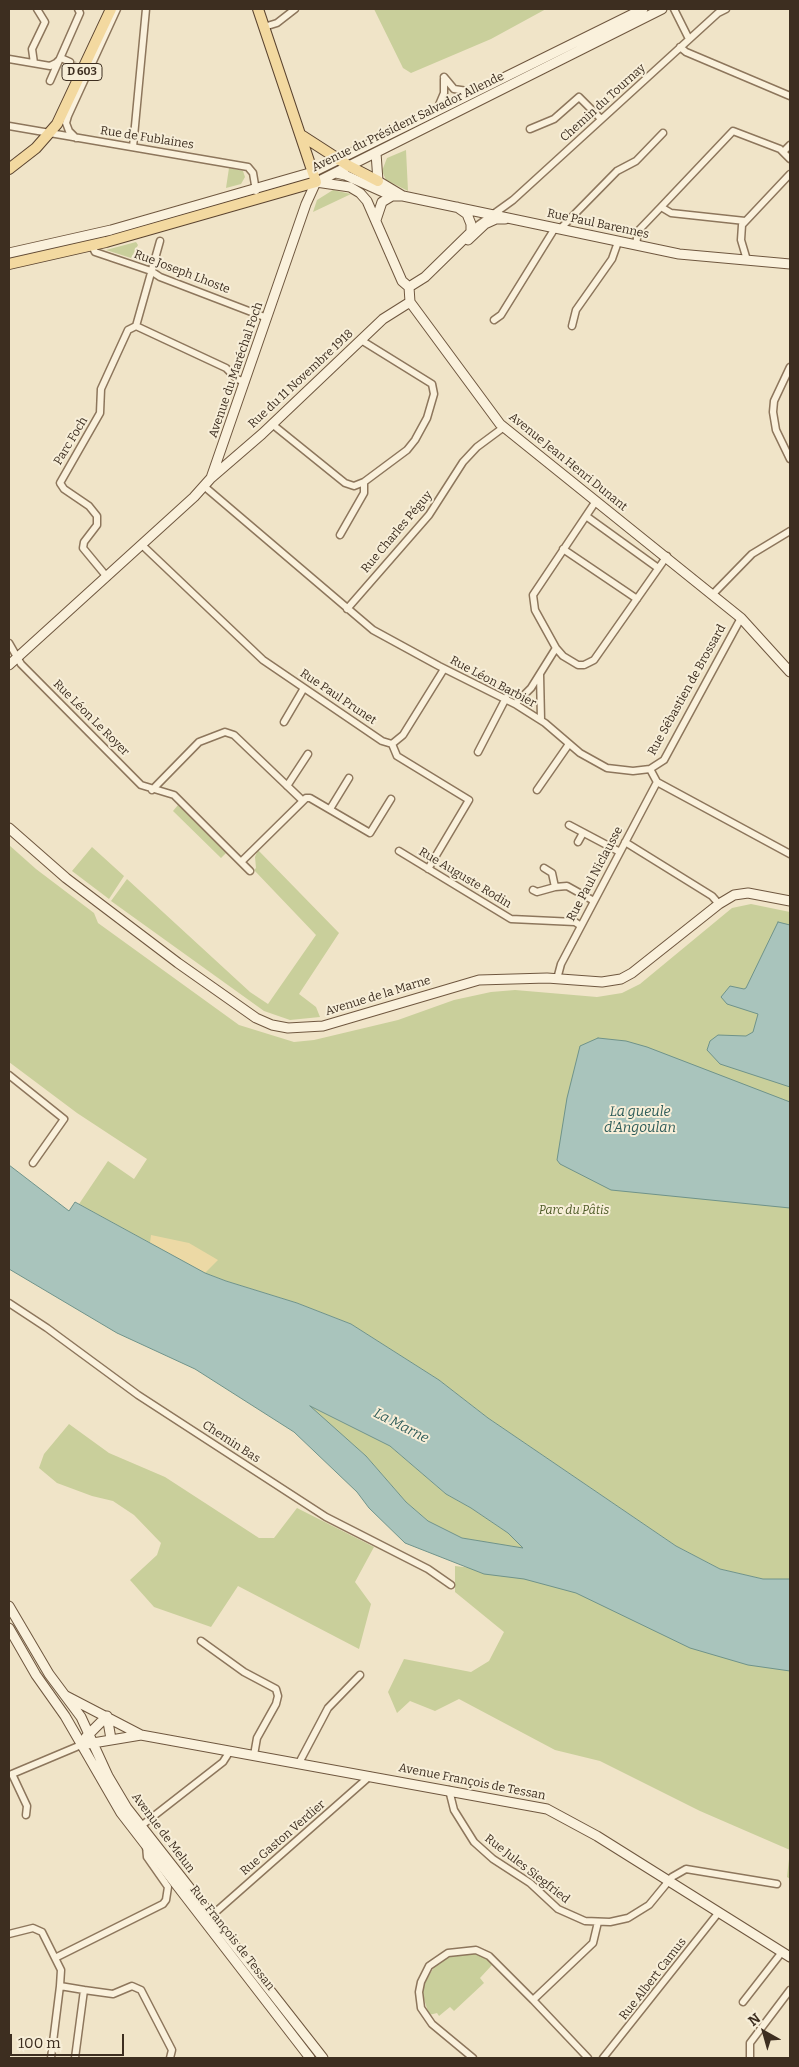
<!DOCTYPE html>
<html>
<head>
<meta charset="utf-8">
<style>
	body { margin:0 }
	#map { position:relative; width:799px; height:2067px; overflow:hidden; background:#f0e4c8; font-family:Bitter,serif }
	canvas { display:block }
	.frame { position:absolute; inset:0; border:10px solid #3d2e20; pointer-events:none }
	.north { position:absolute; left:739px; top:2007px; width:50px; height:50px; -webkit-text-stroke:4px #f7eed8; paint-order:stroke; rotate:322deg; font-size:14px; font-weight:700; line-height:20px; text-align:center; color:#3d2e20 }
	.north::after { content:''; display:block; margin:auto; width:18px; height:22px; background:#3d2e20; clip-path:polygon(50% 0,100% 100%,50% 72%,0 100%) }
	.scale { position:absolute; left:10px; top:2034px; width:114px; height:22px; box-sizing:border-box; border:2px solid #3d2e20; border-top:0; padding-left:6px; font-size:15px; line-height:18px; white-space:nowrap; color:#3d2e20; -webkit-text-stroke:4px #f7eed8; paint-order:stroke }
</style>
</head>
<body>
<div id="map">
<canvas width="799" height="2067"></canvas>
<div class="frame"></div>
<div class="north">N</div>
<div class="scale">100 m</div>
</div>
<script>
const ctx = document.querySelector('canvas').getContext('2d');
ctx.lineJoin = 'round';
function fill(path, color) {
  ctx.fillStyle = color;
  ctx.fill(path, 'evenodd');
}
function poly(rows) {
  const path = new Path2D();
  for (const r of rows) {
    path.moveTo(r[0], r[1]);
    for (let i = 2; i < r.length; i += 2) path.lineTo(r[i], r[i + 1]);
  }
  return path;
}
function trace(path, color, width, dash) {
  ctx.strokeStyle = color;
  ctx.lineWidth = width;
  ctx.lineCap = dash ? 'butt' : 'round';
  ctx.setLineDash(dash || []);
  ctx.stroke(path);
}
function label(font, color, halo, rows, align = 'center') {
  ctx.font = font + ' Bitter,serif';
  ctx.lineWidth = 4;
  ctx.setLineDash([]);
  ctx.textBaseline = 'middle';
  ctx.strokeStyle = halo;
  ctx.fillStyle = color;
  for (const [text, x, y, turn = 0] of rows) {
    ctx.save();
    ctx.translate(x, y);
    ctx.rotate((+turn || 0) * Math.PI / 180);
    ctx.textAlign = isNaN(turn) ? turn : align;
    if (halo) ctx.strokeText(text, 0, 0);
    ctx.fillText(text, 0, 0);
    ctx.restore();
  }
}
const green = poly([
	[374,9,546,9,491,39,411,73,403,68],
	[406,150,408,191,386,180,382,171,387,158],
	[229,168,243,171,245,177,241,184,226,188],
	[333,190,351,194,313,212,317,200],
	[136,242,138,245,131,258,106,250],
	[178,805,226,853,221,858,173,811],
	[9,845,36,869,94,913,98,923,239,1025,294,1042,314,1040,398,1020,454,1000,491,992,515,990,597,997,622,993,640,984,732,908,751,904,790,912,790,1579,763,1579,720,1569,676,1546,488,1418,439,1380,351,1324,297,1303,226,1281,205,1273,79,1204,108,1161,134,1179,147,1159,77,1113,9,1062],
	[92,847,124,876,109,899,72,871],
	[258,850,339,933,299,994,316,1007,320,1017,290,1020,264,1011,111,901,127,879,250,992,268,1004,316,935,254,870,256,868,255,857],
	[308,1405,390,1446,446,1494,471,1508,508,1533,524,1549,462,1538,428,1521,406,1502,366,1456],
	[69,1424,109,1453,165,1477,259,1538,274,1538,297,1508,374,1547,355,1582,371,1604,359,1649,238,1586,211,1627,154,1607,130,1580,157,1555,161,1543,134,1515,113,1501,92,1496,57,1483,39,1468,44,1454],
	[455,1566,498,1571,564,1586,790,1664,790,1879,787,1877,790,1850,700,1811,600,1761,555,1750,459,1699,435,1711,410,1701,397,1713,388,1692,404,1659,471,1672,489,1661,504,1632,455,1592],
	[475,1953,486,1958,492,1965,480,1978,484,1983,454,2011,450,2007,439,2016,437,2013,429,2015,423,1996,423,1986,434,1967,440,1961,454,1954]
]);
const sand = poly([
	[151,1235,189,1243,218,1260,205,1273,150,1243]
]);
const water = poly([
	[778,922,790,925,790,1087,720,1064,707,1050,710,1041,718,1035,746,1036,753,1032,758,1014,727,1004,721,997,730,986,744,989,746,988,778,922],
	[598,1038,626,1041,647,1047,790,1102,790,1208,611,1190,560,1164,557,1160,567,1098,580,1046,598,1038],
	[9,1165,69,1211,75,1202,205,1273,226,1281,297,1303,351,1324,439,1380,488,1418,676,1546,720,1569,763,1579,790,1579,790,1671,748,1665,690,1648,576,1593,524,1579,484,1574,405,1543,369,1508,357,1492,294,1432,195,1369,117,1333,9,1269,9,1165],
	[310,1406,390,1446,446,1494,471,1508,508,1533,523,1548,462,1538,428,1521,406,1502,366,1456,310,1406]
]);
const streetTunnel = poly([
	[70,62,78,66]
]);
const street = poly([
	[674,9,689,39],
	[264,27,277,23,295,9],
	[680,47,686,52,790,96],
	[9,59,50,66,56,63,61,58,70,62],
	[34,63,32,49,45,22,37,9],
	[444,77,454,89,474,92],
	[50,81,80,13,78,9],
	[436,112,444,93,444,79],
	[9,126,248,167,253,173,256,191],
	[530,129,554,119,579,97,601,119],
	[76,138,69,131,66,123,68,116,117,9],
	[133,147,146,9],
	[783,152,790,145],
	[661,207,733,131,780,149,790,159],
	[477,226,513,200,718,13,726,9],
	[560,229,617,171,636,161,663,133],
	[636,245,638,231,661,207,671,213,745,221],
	[92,246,95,252,151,271,160,277,267,318],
	[747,260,741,240,742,225,790,174],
	[494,320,501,315,555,228],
	[136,326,226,368,237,379,245,382],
	[136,326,160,241],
	[572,326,576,310,612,259,618,242],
	[790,367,774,401,773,412,776,430,790,459],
	[272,424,345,483,354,486,364,482,407,450,415,440,427,418,434,394,432,384,361,340],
	[205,487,373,630,439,666,515,704,545,723,580,753,607,768,633,771,650,769,664,760,741,618],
	[596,501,533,595,535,610,556,648,563,656,578,665,584,665,594,660,667,556],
	[586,516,658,568],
	[340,535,364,493,364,482],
	[142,545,263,660,382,741,392,744,397,756,469,800,428,869],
	[563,549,637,599],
	[107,577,83,548,84,542,97,525,97,516,89,506,64,489,60,483,100,413,101,389,128,330,136,326],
	[712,595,752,554,790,531],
	[347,609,429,515,463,462,477,447,504,427],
	[9,643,21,664,141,785,174,795,250,871],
	[540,674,541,720],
	[515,704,531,688,556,648],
	[284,722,304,688],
	[392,744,403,735,444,669],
	[478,752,506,698],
	[650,769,657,782,790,854],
	[287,786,308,754],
	[152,790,199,742,225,732,234,735,302,800],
	[537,790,569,744],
	[330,809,349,778],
	[569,825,620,852],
	[578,842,583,833],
	[625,842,712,896,719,904],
	[399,851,511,919,575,922,581,926],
	[241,862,306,798,310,798,370,833,391,799],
	[544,868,552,873,555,887,567,886,594,901],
	[533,890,537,892,555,887],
	[557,979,561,964,657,782],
	[9,1075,64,1119,33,1163],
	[9,1303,47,1328,138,1395,326,1517,428,1569,451,1585],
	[201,1641,244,1672,276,1689,278,1696,276,1704,257,1738,254,1755],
	[299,1763,328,1708,360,1675],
	[449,1790,454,1810,474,1842,493,1859,530,1883,558,1909,585,1921,610,1922,628,1918,649,1905,672,1877,686,1869,777,1884],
	[26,1815,27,1806,12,1774,81,1745],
	[141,1826,223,1762,230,1751],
	[210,1917,370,1776],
	[9,1934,33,1928,42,1932,61,1970,60,1986],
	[55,1958,163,1904,166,1900,168,1887,147,1857,146,1846],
	[84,1990,113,1994,132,1986,141,1990,172,2050,170,2058],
	[533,2000,588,2058],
	[743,2002,782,1952],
	[51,2058,60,1986,84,1990,75,2058],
	[473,2058,432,2024,421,2008,419,1992,421,1982,429,1966,448,1953,476,1950,489,1956,533,2000,593,1943,598,1922],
	[603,2058,719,1912],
	[750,2058,750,2043,790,1990]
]);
const secondary = poly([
	[376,153,378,181,403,196,679,254,790,264],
	[336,173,345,175,392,196,403,196],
	[319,181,662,9],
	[316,182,350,187,360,193,367,201,402,281,409,287,410,302,500,424,741,618,790,672],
	[376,220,382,202,392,196],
	[468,240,485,224,496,219,505,219],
	[9,253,111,230,313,172,643,9],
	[409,287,425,277,471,232,471,224,467,214,457,207],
	[211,478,262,434,383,319,410,302],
	[9,665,194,497,211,478,306,204,316,182],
	[9,828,66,878,178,963,256,1018,272,1025,288,1028,323,1026,479,980,547,978,602,982,621,979,632,973,719,904,734,895,748,893,790,901],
	[9,1606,49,1674,81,1717,108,1776,127,1808,323,2058],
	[9,1628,36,1675,65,1716,121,1813,310,2058],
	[66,1696,141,1735],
	[107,1716,111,1739],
	[86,1737,107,1716],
	[81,1745,141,1735,547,1809,597,1836,790,1957]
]);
const primary = poly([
	[301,135,349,166,378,181],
	[9,169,36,148,57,124,111,9],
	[9,264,106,242,316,182,258,9]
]);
const shields = [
	[82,72,40]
];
const shieldNames = [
	["D 603",82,72]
];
const streetNames = [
	["Chemin du Tournay",603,103,-42],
	["Avenue du Président Salvador Allende",408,122,-26],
	["Rue de Fublaines",147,138,9],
	["Rue Paul Barennes",598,224,12],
	["Rue Joseph Lhoste",182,272,21],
	["Avenue du Maréchal Foch",236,370,-71],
	["Rue du 11 Novembre 1918",301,379,-43],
	["Parc Foch",71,441,-59],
	["Avenue Jean Henri Dunant",568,462,39],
	["Rue Charles Péguy",397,532,-50],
	["Rue Léon Barbier",493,682,28],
	["Rue Sébastien de Brossard",687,690,-61],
	["Rue Paul Prunet",338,697,34],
	["Rue Léon Le Royer",91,718,45],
	["Rue Paul Niclausse",595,874,-62],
	["Rue Auguste Rodin",465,878,31],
	["Avenue de la Marne",378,996,-17],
	["Chemin Bas",231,1442,33],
	["Avenue François de Tessan",472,1782,11],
	["Avenue de Melun",163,1833,53],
	["Rue Gaston Verdier",283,1838,-41],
	["Rue Jules Siegfried",527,1869,38],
	["Rue François de Tessan",232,1938,52],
	["Rue Albert Camus",653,1979,-52]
];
const parkNames = [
	["Parc du Pâtis",574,1211]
];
const waterNames = [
	["La gueule",640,1112],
	["d'Angoulan",640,1128],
	["La Marne",401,1426,27]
];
fill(green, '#c9cf9b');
fill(sand, '#ecd9a5');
fill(water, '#a9c4bc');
trace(water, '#6f938a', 1);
trace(streetTunnel, '#ccc0a6', 6, [6, 3]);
trace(street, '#8d765c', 9);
trace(secondary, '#6f573f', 11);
trace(primary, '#5b4430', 12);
trace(street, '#faf1dc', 6);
trace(secondary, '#faf1dc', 9);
trace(primary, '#f3d9a0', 10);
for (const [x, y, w] of shields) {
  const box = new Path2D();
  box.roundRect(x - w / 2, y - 8.5, w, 17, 4);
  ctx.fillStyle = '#f7eed8';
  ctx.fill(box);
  trace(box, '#3d2e20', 1);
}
label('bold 11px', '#3d2e20', null, shieldNames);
label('12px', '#3d2e20', '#f7eed8', streetNames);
label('italic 12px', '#4d5a26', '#f7eed8', parkNames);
label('italic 14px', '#2f5d5a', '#f7eed8', waterNames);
</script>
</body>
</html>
